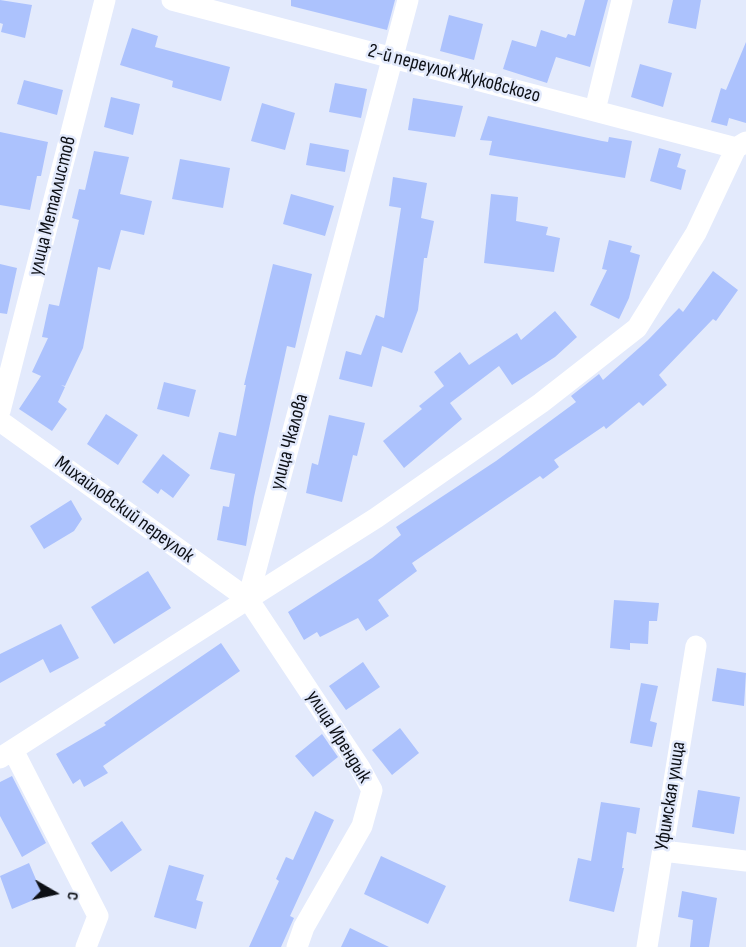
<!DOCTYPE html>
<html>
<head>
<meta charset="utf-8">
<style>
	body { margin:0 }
	#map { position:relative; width:746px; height:947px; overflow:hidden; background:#e3eafc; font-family:"Sofia Sans Condensed",sans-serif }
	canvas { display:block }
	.north { position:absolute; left:24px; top:863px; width:60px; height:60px; -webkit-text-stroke:4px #e3eafc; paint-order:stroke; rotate:99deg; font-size:16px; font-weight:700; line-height:24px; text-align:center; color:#0d1016 }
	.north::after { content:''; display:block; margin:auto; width:21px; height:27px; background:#0d1016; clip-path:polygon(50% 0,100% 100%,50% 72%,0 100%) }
</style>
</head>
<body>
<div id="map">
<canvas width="746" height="947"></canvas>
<div class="north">С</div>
</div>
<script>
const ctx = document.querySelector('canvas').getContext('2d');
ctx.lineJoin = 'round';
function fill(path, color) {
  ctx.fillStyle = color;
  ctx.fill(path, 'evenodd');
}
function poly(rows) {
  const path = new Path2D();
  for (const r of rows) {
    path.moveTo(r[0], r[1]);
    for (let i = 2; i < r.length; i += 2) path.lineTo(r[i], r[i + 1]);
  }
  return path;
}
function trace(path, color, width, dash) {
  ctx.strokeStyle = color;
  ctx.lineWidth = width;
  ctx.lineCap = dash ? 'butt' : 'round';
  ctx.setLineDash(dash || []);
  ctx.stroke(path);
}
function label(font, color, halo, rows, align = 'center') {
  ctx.font = font + ' "Sofia Sans Condensed",sans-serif';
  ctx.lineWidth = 5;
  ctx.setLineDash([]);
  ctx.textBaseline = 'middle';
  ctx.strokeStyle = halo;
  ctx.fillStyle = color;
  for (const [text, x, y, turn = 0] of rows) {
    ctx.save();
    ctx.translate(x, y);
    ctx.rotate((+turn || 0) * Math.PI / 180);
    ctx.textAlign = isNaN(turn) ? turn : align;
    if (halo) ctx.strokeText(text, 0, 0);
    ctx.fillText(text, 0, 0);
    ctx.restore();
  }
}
const building = poly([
	[0,0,32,5,25,38,1,32,3,24,0,23],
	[291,0,395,0,387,30,291,6],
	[585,0,608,0,590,67,556,57,547,83,503,69,512,40,536,47,541,30,566,38,568,34,575,36],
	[673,0,701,0,696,29,668,23],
	[449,15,483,24,474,60,440,51],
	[132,28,158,36,155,47,230,67,221,101,172,87,173,81,120,65],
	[746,42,746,123,729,118,727,126,711,122,721,88,726,90],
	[640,64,672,73,663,107,631,97],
	[24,80,63,90,57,115,17,104],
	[335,83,367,89,361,118,329,112],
	[111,97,140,104,133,135,104,127],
	[413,98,463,106,455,137,408,130],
	[262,103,295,113,285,150,251,141],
	[488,116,602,141,608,142,609,137,632,141,625,178,489,155,492,141,480,140],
	[0,132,48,142,41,176,37,176,30,210,0,205],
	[310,143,349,150,345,172,306,165],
	[659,148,681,154,677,167,686,170,681,190,650,181],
	[94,151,129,157,120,194,152,201,144,235,121,230,110,270,98,267,83,348,65,386,61,385,65,387,58,402,67,409,52,431,19,409,41,376,32,372,48,338,42,337,49,304,59,306,79,220,72,218,79,189,85,190],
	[180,159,230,168,223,208,172,199],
	[393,177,427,183,421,218,434,221,427,258,424,258,418,310,402,353,382,346,372,387,339,379,346,351,361,355,376,315,384,318,401,208,389,206],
	[291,194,334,206,325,236,283,224],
	[491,194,518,197,516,221,548,227,546,235,560,238,554,272,484,263],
	[609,240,632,246,630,252,640,255,629,298,619,319,590,305,607,270,602,269],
	[0,264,17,268,7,314,0,313],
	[273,264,312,274,295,348,287,346,254,497,246,546,217,540,223,506,229,507,235,474,210,469,219,432,236,436,246,385,244,385],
	[713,271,738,290,716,321,713,319,659,375,667,385,643,406,639,402,606,429,604,426,554,460,559,467,543,479,540,476,412,563,417,571,378,600,389,616,366,631,358,618,320,637,317,632,304,640,288,612,372,558,401,535,396,527,496,461,576,402,571,396,599,374,603,380,648,340,679,308,683,312],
	[555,311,577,337,555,357,512,385,499,366,450,403,462,419,404,468,383,441,422,409,419,406,444,386,434,372,460,352,469,365,517,333,521,340],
	[164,382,196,390,189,417,157,409],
	[106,414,138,435,118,465,87,444],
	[329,415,365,423,357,456,353,455,342,502,306,493,312,463,318,465],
	[163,454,190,475,173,498,161,489,158,494,142,482],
	[71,500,82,519,74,531,44,549,30,526],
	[148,571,171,608,114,644,91,607],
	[614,600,659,603,657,621,649,621,648,644,630,643,630,650,610,648],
	[61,624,79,658,50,673,43,659,0,683,0,654],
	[221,643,240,671,103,766,108,773,84,787,80,779,73,784,56,754,106,725,104,723],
	[363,662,380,687,346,710,329,686],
	[717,668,746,673,744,706,712,701],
	[641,683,658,686,650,721,657,723,652,747,630,743],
	[400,728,419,753,392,775,372,750],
	[322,734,338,757,313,777,295,756],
	[12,776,46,843,22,857,0,816,0,782],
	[698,790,740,797,734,834,692,827],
	[601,802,640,808,636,834,627,832,622,868,624,868,614,912,569,901,578,858,591,861],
	[315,811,334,820,290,916,294,918,281,947,249,947,279,881,276,879,286,857,293,860],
	[122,821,142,850,111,872,91,843],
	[381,856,446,886,428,924,364,894],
	[29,863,43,896,12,909,0,876],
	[169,865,204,875,196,900,203,902,196,929,154,917],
	[682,891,717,898,709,947,690,947,693,920,678,917],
	[350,928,389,947,341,947]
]);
const street = poly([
	[172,0,736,148],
	[595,110,622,0],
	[0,411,105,0],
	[0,421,248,599,360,768,372,790,362,826,304,927,297,947],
	[248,599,376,518,541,403,637,328,696,233,736,148,746,142],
	[14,752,98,916,86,947],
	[0,758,248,599,408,0],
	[663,851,746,861],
	[647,947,696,646]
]);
const streetNames = [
	["2-й переулок Жуковского",454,74,15],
	["улица Металлистов",53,206,-76],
	["улица Чкалова",290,442,-75],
	["Михайловский переулок",124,510,36],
	["улица Ирендык",338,737,58],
	["Уфимская улица",671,796,-81]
];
fill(building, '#acc2fd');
trace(street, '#fff', 21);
label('20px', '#0d1016', '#e3eafc', streetNames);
</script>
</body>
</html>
